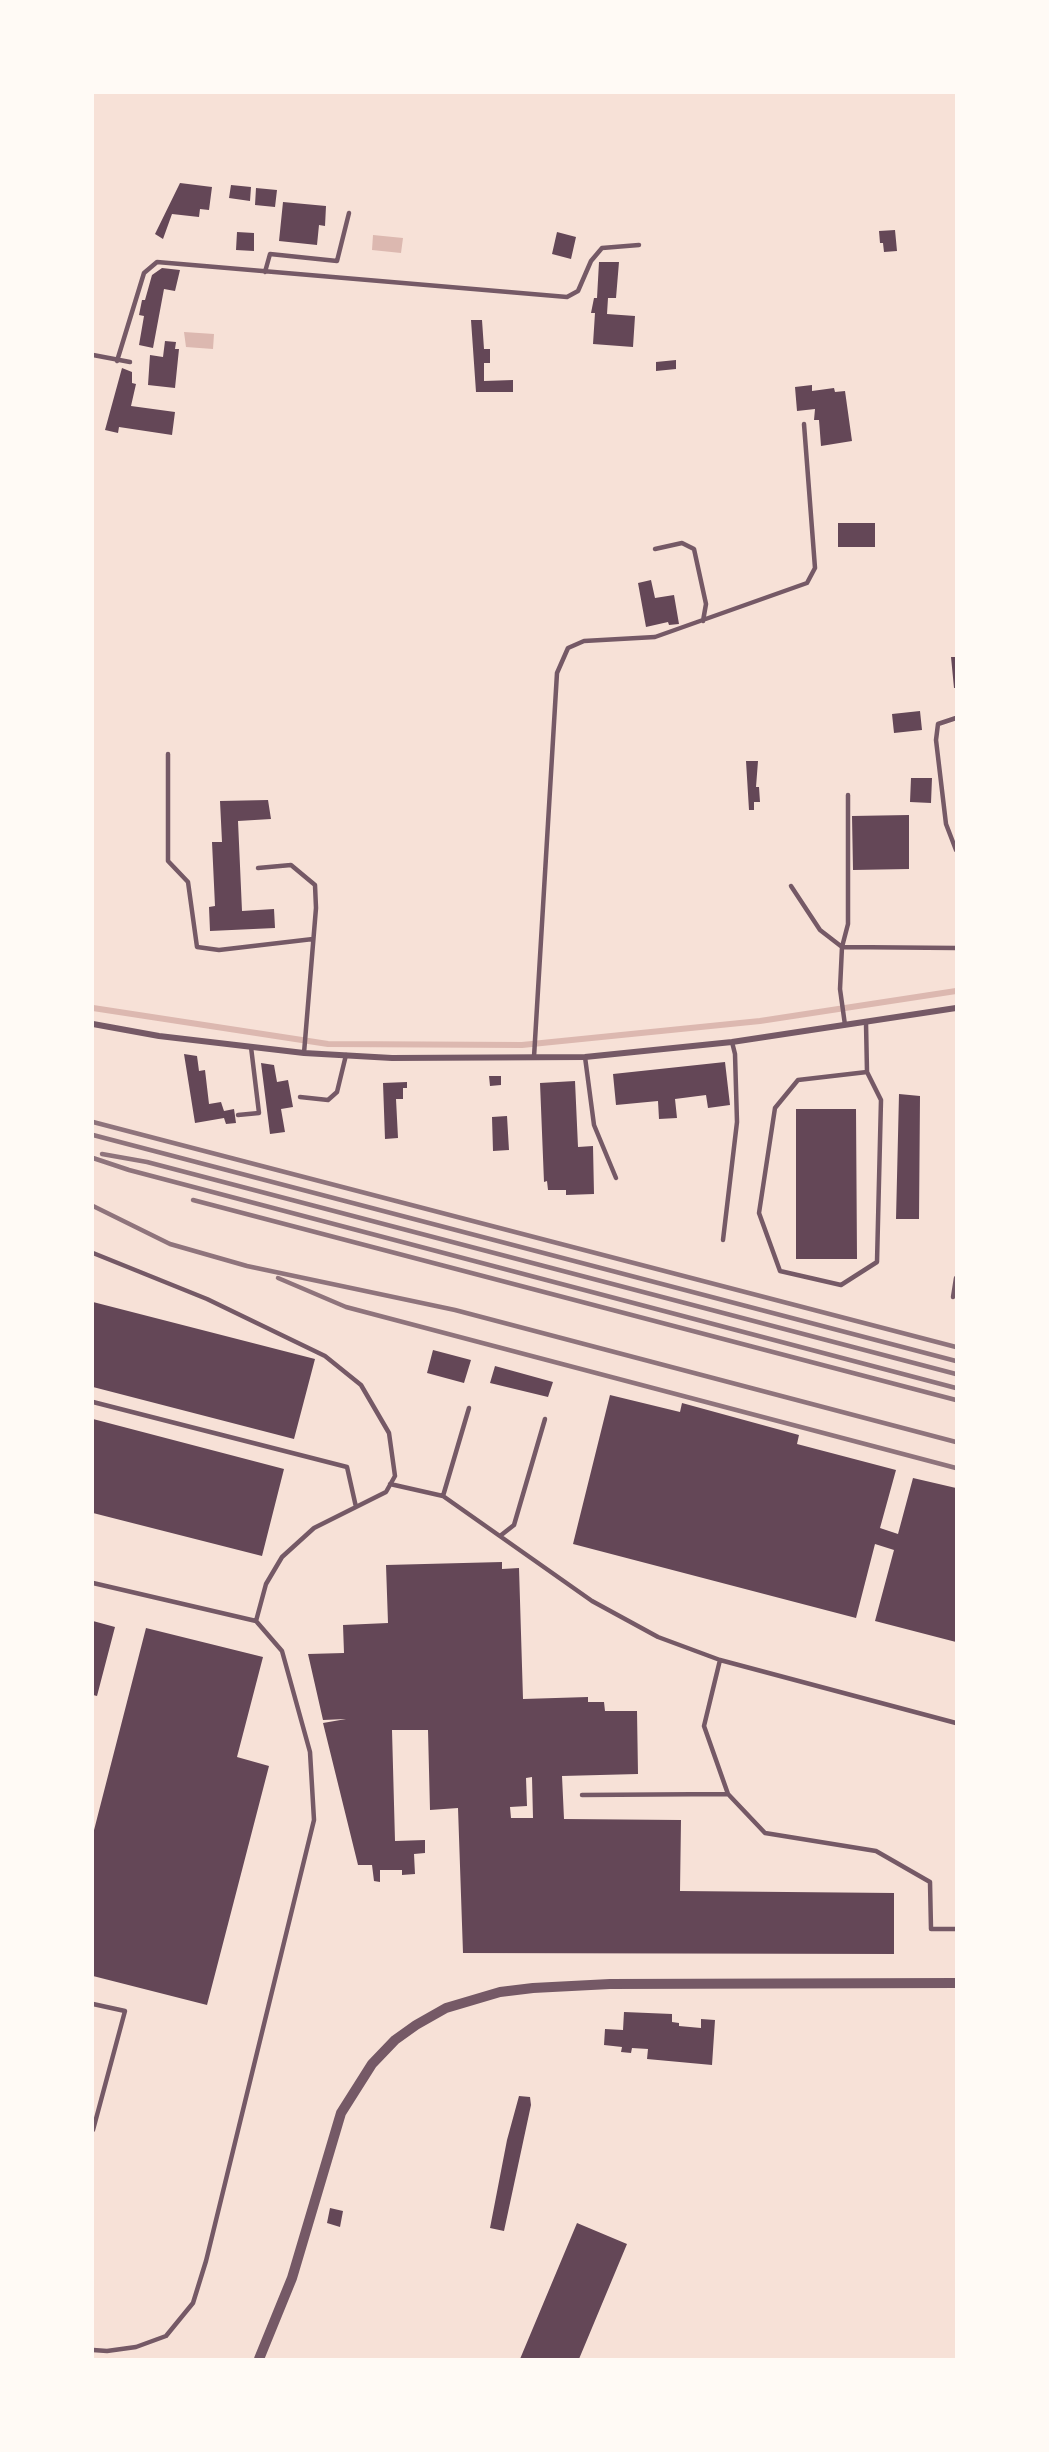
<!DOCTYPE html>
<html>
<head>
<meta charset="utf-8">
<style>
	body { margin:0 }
	#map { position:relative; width:1049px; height:2452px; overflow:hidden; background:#f7e1d7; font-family:Rubik,sans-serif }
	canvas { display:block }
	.frame { position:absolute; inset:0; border:94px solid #fffaf5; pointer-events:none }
</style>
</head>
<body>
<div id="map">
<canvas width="1049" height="2452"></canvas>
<div class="frame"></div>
</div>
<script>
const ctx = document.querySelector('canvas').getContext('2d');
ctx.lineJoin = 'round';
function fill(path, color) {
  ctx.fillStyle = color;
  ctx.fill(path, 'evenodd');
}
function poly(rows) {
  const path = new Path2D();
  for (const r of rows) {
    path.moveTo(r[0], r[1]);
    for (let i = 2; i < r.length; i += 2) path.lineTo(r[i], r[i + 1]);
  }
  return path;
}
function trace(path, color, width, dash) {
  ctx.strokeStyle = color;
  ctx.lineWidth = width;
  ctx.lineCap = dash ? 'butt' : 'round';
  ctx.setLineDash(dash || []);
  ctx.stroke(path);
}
const water = poly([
	[373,235,403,238,401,253,372,250],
	[184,332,214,334,213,349,186,347]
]);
const stream = poly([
	[93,1008,328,1044,522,1045,760,1021,956,991]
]);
const building = poly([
	[180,183,212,187,209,210,200,209,199,217,172,214,163,239,155,234],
	[231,185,251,187,250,201,229,198],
	[256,188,277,190,275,207,255,205],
	[283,202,326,206,325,226,319,225,317,245,279,241],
	[895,230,897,251,884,252,883,243,880,243,879,231],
	[237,232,254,233,254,251,236,250],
	[557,232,576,237,571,259,552,254],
	[599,262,619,262,616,298,608,298,607,314,635,316,633,347,593,344,595,313,591,313,594,298,597,298],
	[162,268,180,270,175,291,164,289,153,348,139,345,144,316,139,315,142,300,145,300,152,275],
	[471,320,482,320,484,349,490,349,490,363,484,363,484,381,513,380,513,392,476,392],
	[165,341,176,342,175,349,179,349,175,388,148,385,150,355,163,357],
	[676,360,676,369,656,371,656,362],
	[122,368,132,372,132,383,136,384,131,406,175,412,172,435,119,427,118,433,105,430],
	[812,385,812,391,834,388,835,392,845,391,852,441,821,446,819,420,814,420,815,409,797,411,795,387],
	[838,523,875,523,875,547,838,547],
	[651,580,655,598,674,595,679,624,669,625,668,622,646,627,638,583],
	[951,657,956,657,956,688,954,688],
	[920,711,922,730,894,733,892,714],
	[746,761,758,761,756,787,759,787,760,802,754,802,754,810,749,810],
	[911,778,932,778,931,803,910,802],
	[268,800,271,819,238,821,242,911,274,909,275,928,210,931,209,907,215,906,212,842,222,842,220,801],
	[909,815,909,869,853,870,852,816],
	[184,1054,197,1056,199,1071,205,1070,209,1104,221,1102,224,1111,234,1109,236,1123,226,1124,224,1118,195,1123],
	[725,1062,730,1105,708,1108,706,1095,675,1099,677,1118,659,1119,658,1101,616,1105,613,1074],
	[261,1063,274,1065,277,1082,288,1080,293,1107,281,1109,285,1132,270,1134],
	[489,1076,501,1076,501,1085,490,1086],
	[575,1081,578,1147,593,1146,594,1194,566,1195,566,1190,548,1190,547,1181,544,1182,540,1083],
	[407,1082,407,1088,403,1088,403,1099,396,1099,398,1138,385,1139,383,1083],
	[899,1094,920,1096,919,1219,896,1219],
	[796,1109,856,1109,857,1259,796,1259],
	[507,1116,509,1150,493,1151,492,1117],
	[93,1302,315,1359,294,1439,93,1387],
	[433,1350,471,1360,464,1383,427,1373],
	[495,1366,553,1382,548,1397,490,1383],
	[610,1395,680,1412,682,1403,799,1435,797,1444,896,1470,880,1528,898,1534,913,1478,956,1488,956,1642,875,1621,894,1550,875,1544,856,1618,573,1544],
	[93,1419,284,1469,262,1556,93,1513],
	[502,1562,502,1569,519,1568,523,1699,588,1697,588,1702,604,1702,605,1711,637,1711,638,1774,562,1776,564,1819,681,1820,680,1891,894,1893,894,1954,463,1953,458,1808,430,1810,428,1730,392,1730,395,1841,425,1840,425,1853,414,1854,415,1874,402,1875,402,1870,380,1870,380,1882,374,1881,372,1865,358,1865,323,1723,346,1719,323,1720,308,1654,344,1653,343,1625,388,1623,386,1565],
	[532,1777,533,1818,511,1818,510,1807,527,1806,526,1778],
	[93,1621,115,1627,97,1696,93,1695],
	[146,1628,263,1657,237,1757,269,1766,207,2005,93,1976,93,1834],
	[624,2012,672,2014,672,2022,679,2023,679,2026,701,2028,701,2019,715,2020,712,2065,647,2059,648,2049,632,2048,631,2053,621,2052,622,2047,604,2045,605,2029,623,2030],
	[519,2096,530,2097,531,2105,504,2231,490,2228,507,2140],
	[330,2208,343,2211,340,2227,327,2223],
	[577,2223,627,2244,579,2359,520,2359]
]);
const service = poly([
	[265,272,270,254,337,261,349,213],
	[93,355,130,362],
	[117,361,144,273,157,262,567,297,578,291,591,261,602,248,639,245],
	[655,549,682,543,694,549,706,604,703,621],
	[956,718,938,724,936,740,946,824,956,850],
	[168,754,168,861,188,882,197,947,219,950,313,939],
	[258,868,291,865,315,885,316,908,304,1053],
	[791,886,820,930,842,947,848,924,848,795],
	[866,1023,867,1072,798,1080,775,1108,759,1213,780,1271,841,1285,877,1262,881,1100,867,1072],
	[845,1025,840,989,842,947,956,948],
	[534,1057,557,673,568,648,584,641,655,637,807,583,815,568,804,424],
	[585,1057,594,1125,616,1178],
	[300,1097,328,1100,337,1092,346,1055],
	[238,1115,259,1113,251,1047],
	[723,1240,737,1122,735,1054,732,1042],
	[93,1253,207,1299,325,1356,361,1385,389,1433,395,1476,386,1492,314,1528,282,1557,266,1584,256,1621,93,1583],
	[953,1297,956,1278],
	[93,1402,347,1467,356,1507],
	[390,1484,443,1496,592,1601,658,1637,720,1660,956,1723],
	[443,1496,469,1408],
	[500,1536,514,1525,545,1419],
	[720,1660,704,1726,728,1794,765,1833,876,1851,930,1882,931,1929,956,1929],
	[582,1795,728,1794],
	[93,2004,125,2011,93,2130],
	[93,2350,107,2351,136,2347,166,2336,193,2303,206,2261,314,1820,310,1752,282,1651,256,1621]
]);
const minor = poly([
	[93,1024,159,1036,304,1053,392,1058,585,1057,732,1042,956,1008]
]);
const tertiary = poly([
	[259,2359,292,2278,341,2113,372,2064,395,2040,416,2025,446,2008,500,1992,533,1988,610,1984,956,1983]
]);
const rail = poly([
	[93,1122,956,1347],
	[93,1135,956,1361],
	[102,1154,147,1162,956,1374],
	[93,1158,129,1170,956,1388],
	[193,1200,956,1400],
	[93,1206,170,1244,247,1266,455,1310,956,1442],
	[278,1278,346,1307,956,1468]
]);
fill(water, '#dcb8b0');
trace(stream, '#dcb8b0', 6);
fill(building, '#644757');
trace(service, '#755966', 4.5);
trace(minor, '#755966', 6);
trace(tertiary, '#755966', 10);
trace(rail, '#8f747c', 4.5);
</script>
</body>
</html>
